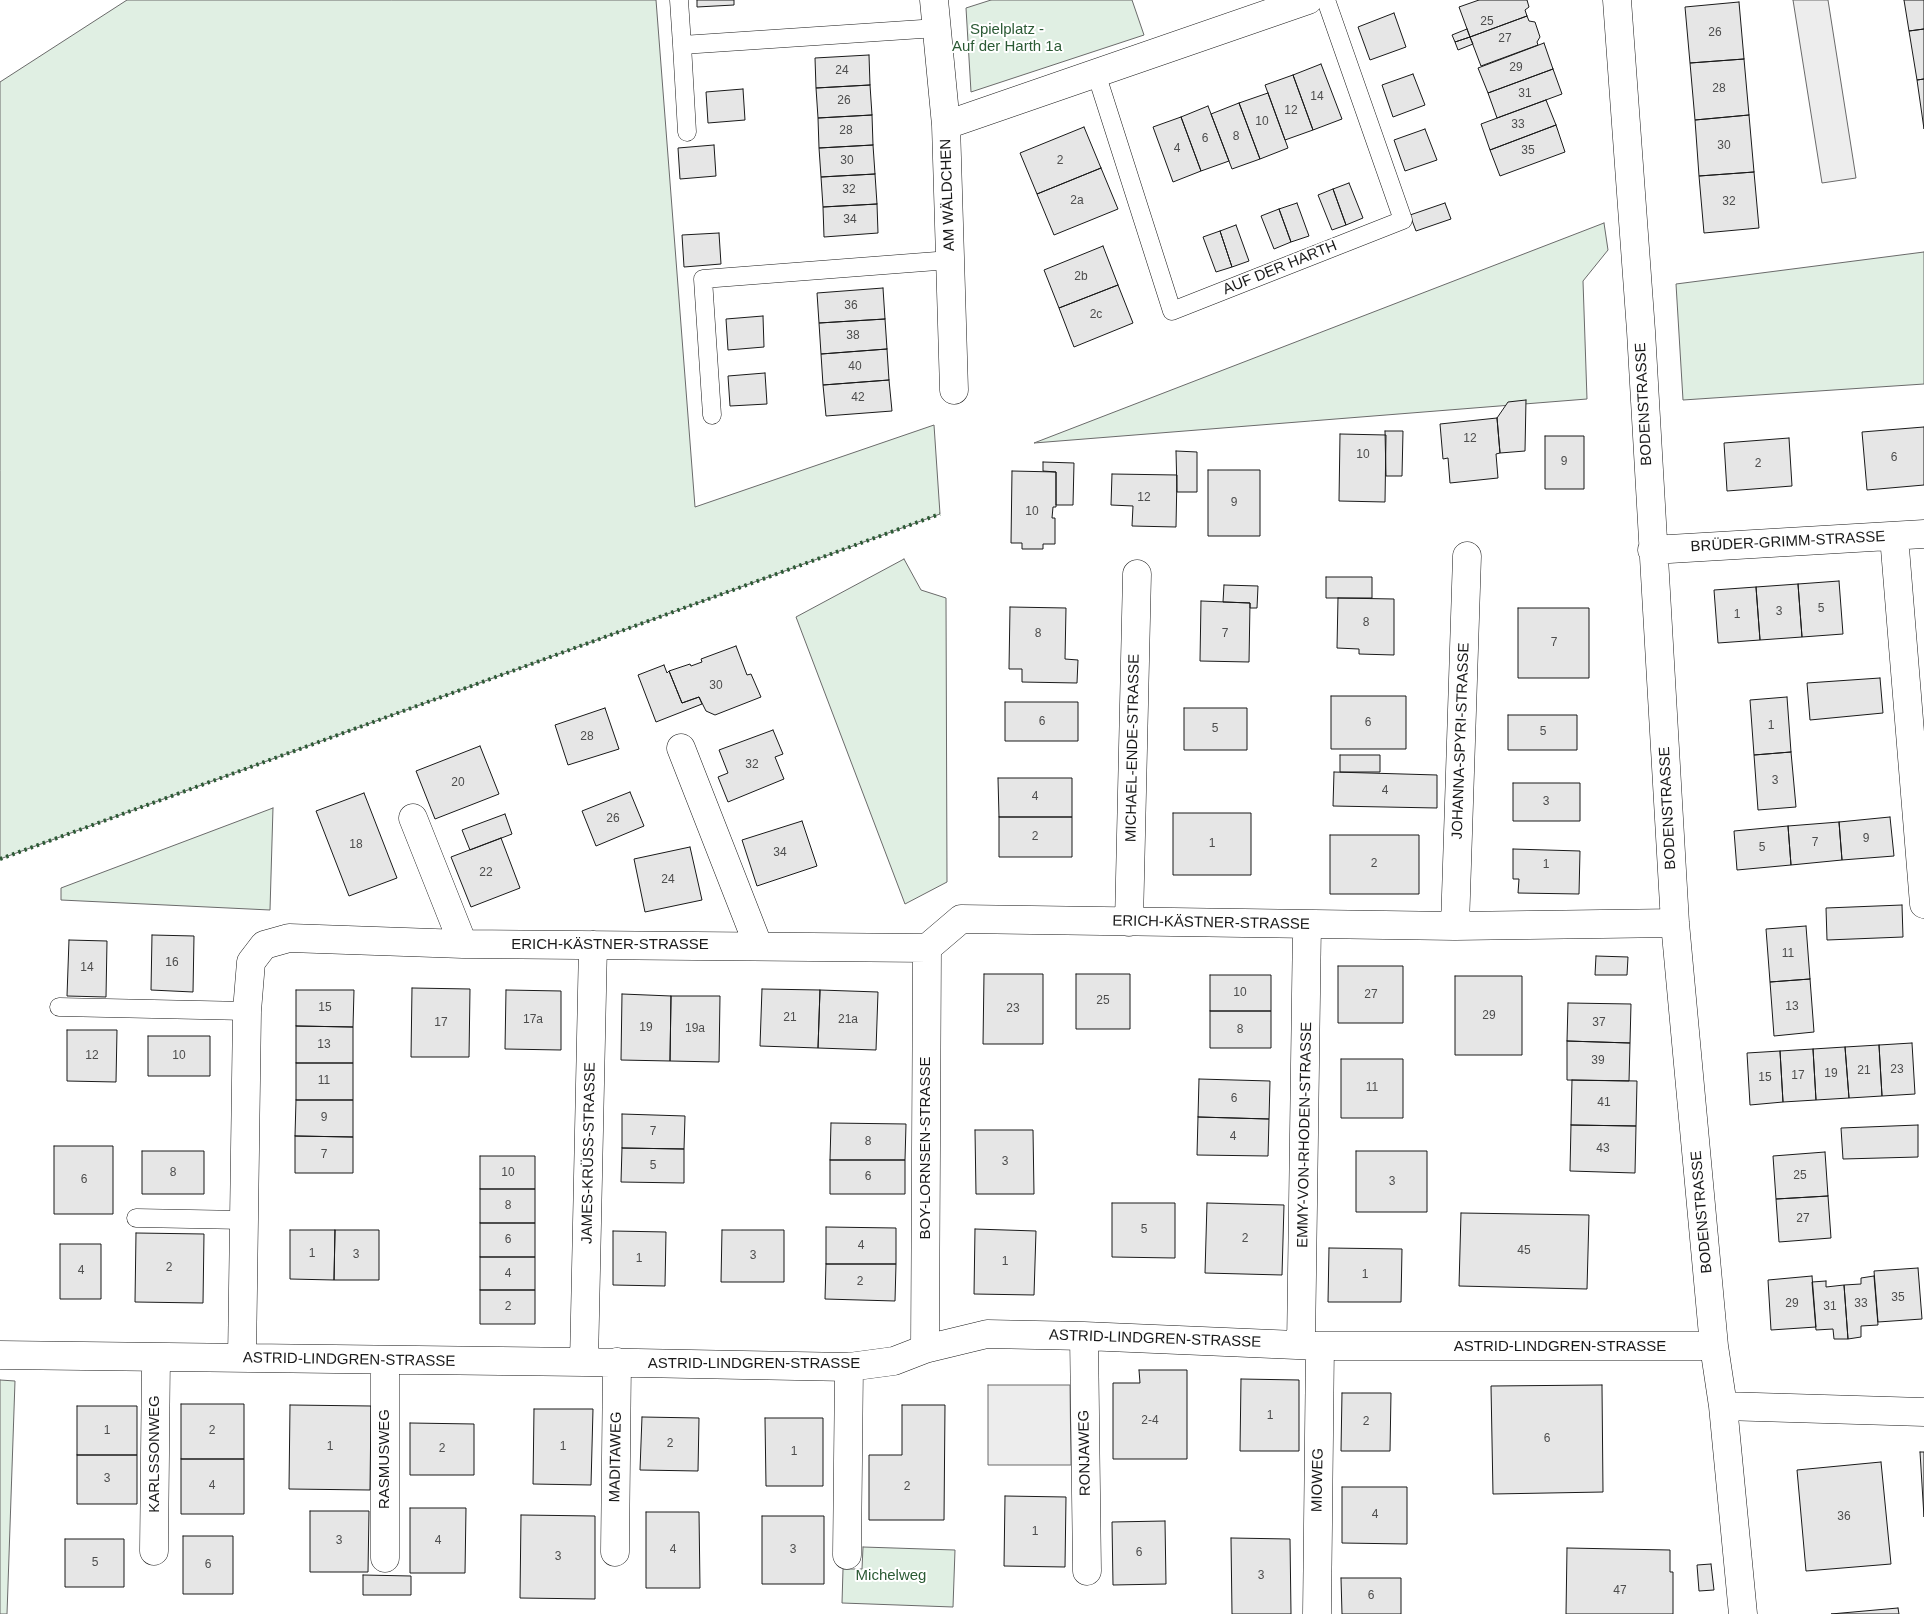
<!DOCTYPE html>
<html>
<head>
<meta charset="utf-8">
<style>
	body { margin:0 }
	canvas { display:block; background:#fff }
</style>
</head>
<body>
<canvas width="1924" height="1614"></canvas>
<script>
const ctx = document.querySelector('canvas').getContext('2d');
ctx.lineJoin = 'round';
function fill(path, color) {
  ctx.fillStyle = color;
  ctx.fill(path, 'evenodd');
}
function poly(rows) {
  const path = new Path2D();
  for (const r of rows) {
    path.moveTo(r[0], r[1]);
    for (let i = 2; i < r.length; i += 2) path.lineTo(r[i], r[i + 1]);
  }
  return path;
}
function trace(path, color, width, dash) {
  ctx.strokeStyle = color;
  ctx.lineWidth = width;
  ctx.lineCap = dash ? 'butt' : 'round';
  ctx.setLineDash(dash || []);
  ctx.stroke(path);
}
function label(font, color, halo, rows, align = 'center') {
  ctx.font = font + ' Arial,sans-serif';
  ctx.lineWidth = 4;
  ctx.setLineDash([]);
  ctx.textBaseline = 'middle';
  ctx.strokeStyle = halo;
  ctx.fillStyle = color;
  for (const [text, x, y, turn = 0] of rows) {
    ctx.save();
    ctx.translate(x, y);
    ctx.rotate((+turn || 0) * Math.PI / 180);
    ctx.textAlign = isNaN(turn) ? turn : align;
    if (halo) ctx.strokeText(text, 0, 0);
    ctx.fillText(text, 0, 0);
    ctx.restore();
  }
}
const green = poly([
	[127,0,656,0,695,507,934,425,940,514,0,859,0,82,127,0],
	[991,0,1132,0,1144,35,971,92,966,8,991,0],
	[1604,223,1608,250,1583,281,1587,399,1034,443,1604,223],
	[1924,252,1924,384,1683,400,1676,284,1924,252],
	[904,559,921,590,946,598,947,882,905,904,796,617,904,559],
	[273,808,270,910,61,900,61,888,273,808],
	[0,1380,15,1381,7,1614,0,1614,0,1380],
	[863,1547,955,1550,953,1607,842,1603,843,1569,862,1569,863,1547]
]);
const parking = poly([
	[1793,0,1828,0,1856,178,1822,183,1793,0],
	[988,1385,1070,1385,1071,1465,988,1465,988,1385]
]);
const building = poly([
	[697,0,734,0,734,5,697,7,697,0],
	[1479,0,1527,0,1529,7,1525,10,1527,16,1470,37,1459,7,1479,0],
	[1904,0,1924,0,1924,29,1909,31,1904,0],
	[1739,2,1744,59,1690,63,1685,7,1739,2],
	[1394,13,1406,47,1370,60,1358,27,1394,13],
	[1527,16,1529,21,1535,22,1540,37,1537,42,1538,45,1481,66,1470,37,1527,16],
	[1467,29,1470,37,1455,42,1452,35,1467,29],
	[1924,29,1924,79,1917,80,1909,31,1924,29],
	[1470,37,1473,44,1458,50,1455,42,1470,37],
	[1544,43,1553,69,1488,93,1478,68,1544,43],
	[869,55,870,85,816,88,815,58,869,55],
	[1744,59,1749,115,1695,120,1690,63,1744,59],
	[1321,64,1342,119,1313,130,1293,75,1321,64],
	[1553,69,1562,94,1497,118,1488,93,1553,69],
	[1413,74,1425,105,1393,117,1382,85,1413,74],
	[1293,75,1313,130,1285,140,1265,85,1293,75],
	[1924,79,1924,129,1917,80,1924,79],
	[870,85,872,115,818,118,816,88,870,85],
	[743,89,745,120,708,123,706,92,743,89],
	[1268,93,1288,148,1260,159,1239,103,1268,93],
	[1546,100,1556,125,1490,150,1481,124,1546,100],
	[1239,103,1260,159,1232,169,1211,114,1239,103],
	[1208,106,1229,161,1201,171,1181,117,1208,106],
	[872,115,873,145,819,148,818,118,872,115],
	[1749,115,1754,172,1699,176,1695,120,1749,115],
	[1181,117,1201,171,1173,182,1153,127,1181,117],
	[1556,125,1565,152,1500,176,1490,150,1556,125],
	[1084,127,1101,168,1037,194,1020,153,1084,127],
	[1425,129,1437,160,1405,171,1394,140,1425,129],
	[714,145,716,176,680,179,678,148,714,145],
	[873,145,875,174,821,177,819,148,873,145],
	[1101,168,1118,209,1054,235,1037,194,1101,168],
	[1754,172,1759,228,1704,233,1699,176,1754,172],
	[875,174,877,204,823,207,821,177,875,174],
	[1349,183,1363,218,1346,225,1333,189,1349,183],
	[1333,189,1346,225,1332,230,1318,195,1333,189],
	[1297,203,1309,236,1291,242,1279,209,1297,203],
	[1445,203,1451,219,1416,231,1410,215,1445,203],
	[877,204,878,233,824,237,823,207,877,204],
	[1279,209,1291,242,1274,249,1261,216,1279,209],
	[1236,225,1249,261,1232,267,1220,231,1236,225],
	[1220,231,1232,267,1216,272,1203,237,1220,231],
	[719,233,721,264,684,267,682,235,719,233],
	[1103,246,1118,285,1059,308,1044,270,1103,246],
	[1118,285,1133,323,1074,347,1059,308,1118,285],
	[883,288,885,319,819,323,817,293,883,288],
	[763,316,764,347,728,350,726,319,763,316],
	[885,319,887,349,821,354,819,323,885,319],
	[887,349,889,380,823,385,821,354,887,349],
	[765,373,767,404,730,406,728,376,765,373],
	[889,380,892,411,826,416,823,385,889,380],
	[1526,400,1525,451,1500,453,1497,418,1508,402,1526,400],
	[1497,418,1500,453,1496,454,1498,478,1450,483,1448,458,1443,459,1440,424,1497,418],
	[1924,427,1924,485,1867,490,1862,432,1924,427],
	[1385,431,1403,431,1402,476,1386,476,1385,431],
	[1340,434,1386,435,1385,502,1339,501,1340,434],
	[1545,436,1584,436,1584,489,1545,489,1545,436],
	[1789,438,1792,486,1727,491,1724,443,1789,438],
	[1176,451,1197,452,1197,492,1177,492,1176,451],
	[1043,462,1074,463,1073,505,1056,505,1056,472,1043,471,1043,462],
	[1208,470,1260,470,1260,536,1208,536,1208,470],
	[1012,471,1056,472,1056,507,1053,507,1052,518,1055,518,1055,544,1043,544,1043,549,1022,549,1022,543,1011,543,1012,471],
	[1112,474,1177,475,1176,527,1132,526,1133,506,1111,505,1112,474],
	[1326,577,1372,577,1372,598,1326,598,1326,577],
	[1839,581,1843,634,1802,637,1798,584,1839,581],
	[1798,584,1802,637,1760,640,1756,587,1798,584],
	[1224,585,1258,586,1257,608,1250,608,1250,603,1223,602,1224,585],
	[1756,587,1760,640,1718,643,1714,590,1756,587],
	[1338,598,1394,599,1394,655,1359,654,1359,649,1337,648,1338,598],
	[1201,601,1250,603,1249,662,1200,661,1201,601],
	[1010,607,1066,608,1065,659,1078,660,1077,683,1022,682,1022,669,1009,669,1010,607],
	[1518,608,1589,608,1589,678,1518,678,1518,608],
	[736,646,747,675,751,674,761,697,715,715,706,711,699,697,682,703,669,671,690,664,691,666,702,662,701,659,736,646],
	[664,665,667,673,669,671,682,703,699,697,702,704,656,722,638,675,664,665],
	[1880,678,1883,713,1810,720,1807,683,1880,678],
	[1331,696,1406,696,1406,749,1331,749,1331,696],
	[1787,697,1791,752,1754,755,1750,700,1787,697],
	[1005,702,1078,702,1078,741,1005,741,1005,702],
	[605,708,619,749,568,765,555,725,605,708],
	[1184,708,1247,708,1247,750,1184,750,1184,708],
	[1508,715,1577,715,1577,750,1508,750,1508,715],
	[773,730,783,754,775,757,784,779,728,802,718,777,728,773,719,750,773,730],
	[480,746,499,794,435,819,416,771,480,746],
	[1791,752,1796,807,1758,810,1754,755,1791,752],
	[1340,755,1380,755,1380,772,1340,772,1340,755],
	[1334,772,1437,775,1437,808,1333,806,1334,772],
	[998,778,1072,778,1072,817,999,817,998,778],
	[1513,783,1580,783,1580,821,1513,821,1513,783],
	[630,792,644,826,596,846,582,811,630,792],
	[364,793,397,878,349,896,316,811,364,793],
	[1173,813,1251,813,1251,875,1173,875,1173,813],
	[505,814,512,834,470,850,462,830,505,814],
	[999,817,1072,817,1072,857,999,857,999,817],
	[1890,817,1894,856,1842,860,1839,822,1890,817],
	[802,821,817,866,757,886,742,840,802,821],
	[1839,822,1842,860,1791,865,1788,826,1839,822],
	[1788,826,1791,865,1737,870,1734,831,1788,826],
	[1330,835,1419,835,1419,894,1330,894,1330,835],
	[501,838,520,888,471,907,451,857,501,838],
	[690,847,702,900,645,912,634,859,690,847],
	[1513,849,1580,851,1579,894,1518,893,1519,879,1513,879,1513,849],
	[1902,905,1903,937,1827,940,1826,908,1902,905],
	[1806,926,1810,979,1770,982,1766,929,1806,926],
	[152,935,194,936,193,992,151,990,152,935],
	[69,940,107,941,106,997,67,996,69,940],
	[1596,956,1628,957,1627,975,1595,975,1596,956],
	[1338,966,1403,966,1403,1023,1338,1023,1338,966],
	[984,974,1043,974,1043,1044,983,1044,984,974],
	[1076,974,1130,974,1130,1029,1076,1029,1076,974],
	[1210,975,1271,975,1271,1011,1210,1011,1210,975],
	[1455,976,1522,976,1522,1055,1455,1055,1455,976],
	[1810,979,1814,1032,1774,1036,1770,982,1810,979],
	[412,988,470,989,469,1057,411,1057,412,988],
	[762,989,820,990,818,1048,760,1046,762,989],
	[296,990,354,990,353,1027,296,1026,296,990],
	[506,990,561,991,561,1050,505,1049,506,990],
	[820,990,878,992,876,1050,818,1048,820,990],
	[622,994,671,996,670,1061,621,1060,622,994],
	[671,996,720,996,719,1062,670,1061,671,996],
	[1568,1003,1631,1004,1630,1043,1567,1041,1568,1003],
	[1210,1011,1271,1011,1271,1048,1210,1048,1210,1011],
	[296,1026,353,1027,353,1063,296,1063,296,1026],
	[67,1030,117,1030,116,1082,67,1081,67,1030],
	[148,1036,210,1036,210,1076,148,1076,148,1036],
	[1567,1041,1630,1043,1629,1081,1567,1080,1567,1041],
	[1912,1043,1915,1094,1882,1096,1879,1045,1912,1043],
	[1879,1045,1882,1096,1849,1098,1845,1047,1879,1045],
	[1845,1047,1849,1098,1816,1100,1813,1049,1845,1047],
	[1813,1049,1816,1100,1783,1102,1780,1051,1813,1049],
	[1780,1051,1783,1102,1750,1105,1747,1053,1780,1051],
	[1341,1059,1403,1059,1403,1118,1341,1118,1341,1059],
	[296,1063,353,1063,353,1100,296,1100,296,1063],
	[1199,1079,1270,1081,1269,1119,1198,1117,1199,1079],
	[1572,1080,1637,1081,1636,1126,1571,1125,1572,1080],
	[296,1100,353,1100,353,1137,295,1136,296,1100],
	[622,1114,685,1116,684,1149,622,1148,622,1114],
	[1198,1117,1269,1119,1268,1156,1197,1155,1198,1117],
	[831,1123,906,1124,905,1160,830,1160,831,1123],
	[1571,1125,1636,1126,1635,1173,1570,1171,1571,1125],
	[1918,1125,1918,1157,1843,1159,1841,1128,1918,1125],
	[975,1130,1033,1130,1034,1194,976,1194,975,1130],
	[295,1136,353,1137,353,1173,295,1173,295,1136],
	[54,1146,113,1146,113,1214,54,1214,54,1146],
	[622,1148,684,1149,684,1183,621,1182,622,1148],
	[142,1151,204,1151,204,1194,142,1194,142,1151],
	[1356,1151,1427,1151,1427,1212,1356,1212,1356,1151],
	[1825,1152,1828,1196,1776,1199,1773,1156,1825,1152],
	[480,1156,535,1156,535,1189,480,1189,480,1156],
	[830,1160,905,1160,905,1194,830,1194,830,1160],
	[480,1189,535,1189,535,1223,480,1223,480,1189],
	[1828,1196,1831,1238,1779,1242,1776,1199,1828,1196],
	[1112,1203,1175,1203,1175,1258,1112,1257,1112,1203],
	[1207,1203,1284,1205,1282,1275,1205,1273,1207,1203],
	[1461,1213,1589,1215,1587,1289,1459,1286,1461,1213],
	[480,1223,535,1223,535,1257,480,1257,480,1223],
	[826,1227,896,1228,896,1264,826,1264,826,1227],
	[975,1229,1036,1231,1034,1295,974,1294,975,1229],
	[290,1230,335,1230,334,1280,290,1279,290,1230],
	[335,1230,379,1230,379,1280,334,1280,335,1230],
	[722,1230,784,1230,784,1282,721,1282,722,1230],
	[613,1231,666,1232,665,1286,613,1285,613,1231],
	[136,1233,204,1234,203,1303,135,1302,136,1233],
	[60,1244,101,1244,101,1299,60,1299,60,1244],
	[1329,1248,1402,1249,1401,1302,1328,1302,1329,1248],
	[480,1257,535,1257,535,1290,480,1290,480,1257],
	[826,1264,896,1264,895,1301,825,1299,826,1264],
	[1918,1268,1922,1319,1878,1322,1874,1271,1918,1268],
	[1812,1276,1816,1327,1771,1330,1768,1280,1812,1276],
	[1874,1276,1878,1325,1861,1326,1861,1337,1848,1339,1844,1285,1861,1284,1861,1278,1874,1276],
	[1826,1281,1826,1287,1844,1285,1848,1339,1834,1339,1833,1329,1816,1330,1812,1282,1826,1281],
	[480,1290,535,1290,535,1324,480,1324,480,1290],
	[1139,1370,1187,1370,1187,1459,1113,1459,1113,1383,1140,1383,1139,1370],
	[1241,1379,1299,1380,1299,1451,1240,1451,1241,1379],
	[1602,1385,1603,1492,1493,1494,1491,1386,1602,1385],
	[1342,1393,1391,1393,1390,1451,1341,1451,1342,1393],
	[181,1404,244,1404,244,1459,181,1459,181,1404],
	[290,1405,371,1406,370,1490,289,1489,290,1405],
	[902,1405,945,1405,944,1520,869,1520,869,1455,902,1455,902,1405],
	[77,1406,137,1406,137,1455,77,1455,77,1406],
	[534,1409,593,1409,591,1485,533,1484,534,1409],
	[642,1417,699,1418,698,1471,640,1470,642,1417],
	[765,1418,823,1418,823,1486,766,1486,765,1418],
	[410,1423,474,1424,474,1475,410,1475,410,1423],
	[1920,1452,1924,1452,1924,1517,1920,1452],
	[77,1455,137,1455,137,1504,77,1504,77,1455],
	[181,1459,244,1459,244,1514,181,1514,181,1459],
	[1881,1462,1891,1564,1806,1571,1797,1470,1881,1462],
	[1342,1487,1407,1487,1407,1544,1342,1543,1342,1487],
	[1005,1496,1066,1497,1065,1567,1004,1566,1005,1496],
	[410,1508,466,1508,465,1573,410,1573,410,1508],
	[310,1511,369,1511,368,1572,310,1572,310,1511],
	[646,1512,699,1512,700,1588,646,1588,646,1512],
	[521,1515,595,1516,595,1599,520,1598,521,1515],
	[762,1516,824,1516,824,1584,762,1584,762,1516],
	[1165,1521,1166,1584,1113,1585,1112,1522,1165,1521],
	[183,1536,233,1536,233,1594,183,1594,183,1536],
	[1231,1538,1290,1539,1291,1614,1232,1614,1231,1538],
	[65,1539,124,1539,124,1587,65,1587,65,1539],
	[1567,1548,1670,1550,1670,1572,1673,1572,1673,1614,1566,1614,1567,1548],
	[1711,1564,1714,1590,1699,1591,1697,1565,1711,1564],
	[363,1575,411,1576,411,1595,363,1595,363,1575],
	[1341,1578,1401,1578,1401,1614,1342,1614,1341,1578],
	[1898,1608,1899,1614,1831,1614,1898,1608]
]);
const lane = poly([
	[679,0,682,45],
	[1096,73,1172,311,1403,220,1326,0],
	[687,132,682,45,937,28],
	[712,415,703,279,950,260],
	[59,1007,247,1011],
	[136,1218,244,1220]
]);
const street = poly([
	[934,0,946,125,954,390],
	[1617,0,1641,331,1675,923,1714,1346,1723,1406,1743,1614],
	[946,125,1308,0],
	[1894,536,1924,904],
	[1652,550,1924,534],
	[681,748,758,945],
	[413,818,463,944],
	[1129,922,1137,574],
	[1455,926,1467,556],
	[1084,1336,1087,1571],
	[1301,1345,1307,924],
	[925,1349,927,948],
	[0,1355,584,1362,849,1367,894,1361,925,1349,987,1334,1084,1336,1320,1346,1714,1346],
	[242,1358,247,1011,251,962,264,945,289,938,463,944,927,948,961,919,1455,926,1675,923],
	[385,1360,385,1558],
	[584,1362,593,945],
	[1723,1406,1924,1412],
	[154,1551,156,1357],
	[615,1552,617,1362],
	[847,1555,849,1367],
	[1317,1614,1320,1346]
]);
const hedge = poly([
	[0,859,940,514]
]);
const numberNames = [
	["25",1487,22],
	["26",1715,33],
	["27",1505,39],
	["29",1516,68],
	["24",842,71],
	["28",1719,89],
	["31",1525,94],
	["14",1317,97],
	["26",844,101],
	["12",1291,111],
	["10",1262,122],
	["33",1518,125],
	["28",846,131],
	["8",1236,137],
	["6",1205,139],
	["30",1724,146],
	["4",1177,149],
	["35",1528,151],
	["30",847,161],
	["2",1060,161],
	["32",849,190],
	["2a",1077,201],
	["32",1729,202],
	["34",850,220],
	["2b",1081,277],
	["36",851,306],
	["2c",1096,315],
	["38",853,336],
	["40",855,367],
	["42",858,398],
	["12",1470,439],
	["10",1363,455],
	["6",1894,458],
	["9",1564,462],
	["2",1758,464],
	["12",1144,498],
	["9",1234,503],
	["10",1032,512],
	["5",1821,609],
	["3",1779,612],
	["1",1737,615],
	["8",1366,623],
	["8",1038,634],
	["7",1225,634],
	["7",1554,643],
	["30",716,686],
	["6",1042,722],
	["6",1368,723],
	["1",1771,726],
	["5",1215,729],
	["5",1543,732],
	["28",587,737],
	["32",752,765],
	["3",1775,781],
	["20",458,783],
	["4",1385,791],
	["4",1035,797],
	["3",1546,802],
	["26",613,819],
	["2",1035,837],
	["9",1866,839],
	["7",1815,843],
	["1",1212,844],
	["18",356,845],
	["5",1762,848],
	["34",780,853],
	["2",1374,864],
	["1",1546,865],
	["22",486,873],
	["24",668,880],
	["11",1788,954],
	["16",172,963],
	["14",87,968],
	["10",1240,993],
	["27",1371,995],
	["25",1103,1001],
	["13",1792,1007],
	["15",325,1008],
	["23",1013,1009],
	["29",1489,1016],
	["21",790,1018],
	["17a",533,1020],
	["21a",848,1020],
	["17",441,1023],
	["37",1599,1023],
	["19",646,1028],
	["19a",695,1029],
	["8",1240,1030],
	["13",324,1045],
	["12",92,1056],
	["10",179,1056],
	["39",1598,1061],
	["23",1897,1070],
	["21",1864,1071],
	["19",1831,1074],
	["17",1798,1076],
	["15",1765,1078],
	["11",324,1081],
	["11",1372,1088],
	["6",1234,1099],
	["41",1604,1103],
	["9",324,1118],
	["7",653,1132],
	["4",1233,1137],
	["8",868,1142],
	["43",1603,1149],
	["7",324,1155],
	["3",1005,1162],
	["5",653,1166],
	["8",173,1173],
	["10",508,1173],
	["25",1800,1176],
	["6",868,1177],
	["6",84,1180],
	["3",1392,1182],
	["8",508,1206],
	["27",1803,1219],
	["5",1144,1230],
	["2",1245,1239],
	["6",508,1240],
	["4",861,1246],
	["45",1524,1251],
	["1",312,1254],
	["3",356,1255],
	["3",753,1256],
	["1",639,1259],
	["1",1005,1262],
	["2",169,1268],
	["4",81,1271],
	["4",508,1274],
	["1",1365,1275],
	["2",860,1282],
	["35",1898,1298],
	["29",1792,1304],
	["33",1861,1304],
	["2",508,1307],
	["31",1830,1307],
	["1",1270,1416],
	["2-4",1150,1421],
	["2",1366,1422],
	["1",107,1431],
	["2",212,1431],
	["6",1547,1439],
	["2",670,1444],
	["1",330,1447],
	["1",563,1447],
	["2",442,1449],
	["1",794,1452],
	["3",107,1479],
	["4",212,1486],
	["2",907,1487],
	["4",1375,1515],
	["36",1844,1517],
	["1",1035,1532],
	["3",339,1541],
	["4",438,1541],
	["4",673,1550],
	["3",793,1550],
	["6",1139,1553],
	["3",558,1557],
	["5",95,1563],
	["6",208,1565],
	["3",1261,1576],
	["47",1620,1591],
	["6",1371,1596]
];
const parkNames = [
	["Spielplatz -",1007,30],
	["Auf der Harth 1a",1007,47],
	["Michelweg",891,1576]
];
const streetNames = [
	["AM WÄLDCHEN",948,195,-92],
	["AUF DER HARTH",1280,268,-22],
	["BODENSTRASSE",1644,404,-93],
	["BRÜDER-GRIMM-STRASSE",1788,542,-3],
	["JOHANNA-SPYRI-STRASSE",1461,741,-88],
	["MICHAEL-ENDE-STRASSE",1133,748,-89],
	["BODENSTRASSE",1668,808,-93],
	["ERICH-KÄSTNER-STRASSE",1211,923,1],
	["ERICH-KÄSTNER-STRASSE",610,945],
	["EMMY-VON-RHODEN-STRASSE",1305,1135,-89],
	["BOY-LORNSEN-STRASSE",926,1148,-90],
	["JAMES-KRÜSS-STRASSE",589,1153,-89],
	["BODENSTRASSE",1702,1212,-95],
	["ASTRID-LINDGREN-STRASSE",1155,1339,2],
	["ASTRID-LINDGREN-STRASSE",1560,1347],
	["ASTRID-LINDGREN-STRASSE",349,1360,1],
	["ASTRID-LINDGREN-STRASSE",754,1364],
	["RONJAWEG",1085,1453,-91],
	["KARLSSONWEG",155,1454,-90],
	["MADITAWEG",616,1457,-89],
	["RASMUSWEG",385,1459,-90],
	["MIOWEG",1318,1480,-89]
];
fill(green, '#e0efe3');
trace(green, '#6a6a6a', 1);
fill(parking, '#ededed');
trace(parking, '#6a6a6a', 1);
fill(building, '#e6e6e6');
trace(building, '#1a1a1a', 1);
trace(lane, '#1a1a1a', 19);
trace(street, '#1a1a1a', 29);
trace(lane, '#fff', 18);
trace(street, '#fff', 28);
trace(hedge, '#2b5a34', 4, [2.5, 4]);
label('12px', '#4d4d4d', null, numberNames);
label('15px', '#2b5a34', '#fff', parkNames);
label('15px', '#1a1a1a', '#fff', streetNames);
</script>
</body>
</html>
